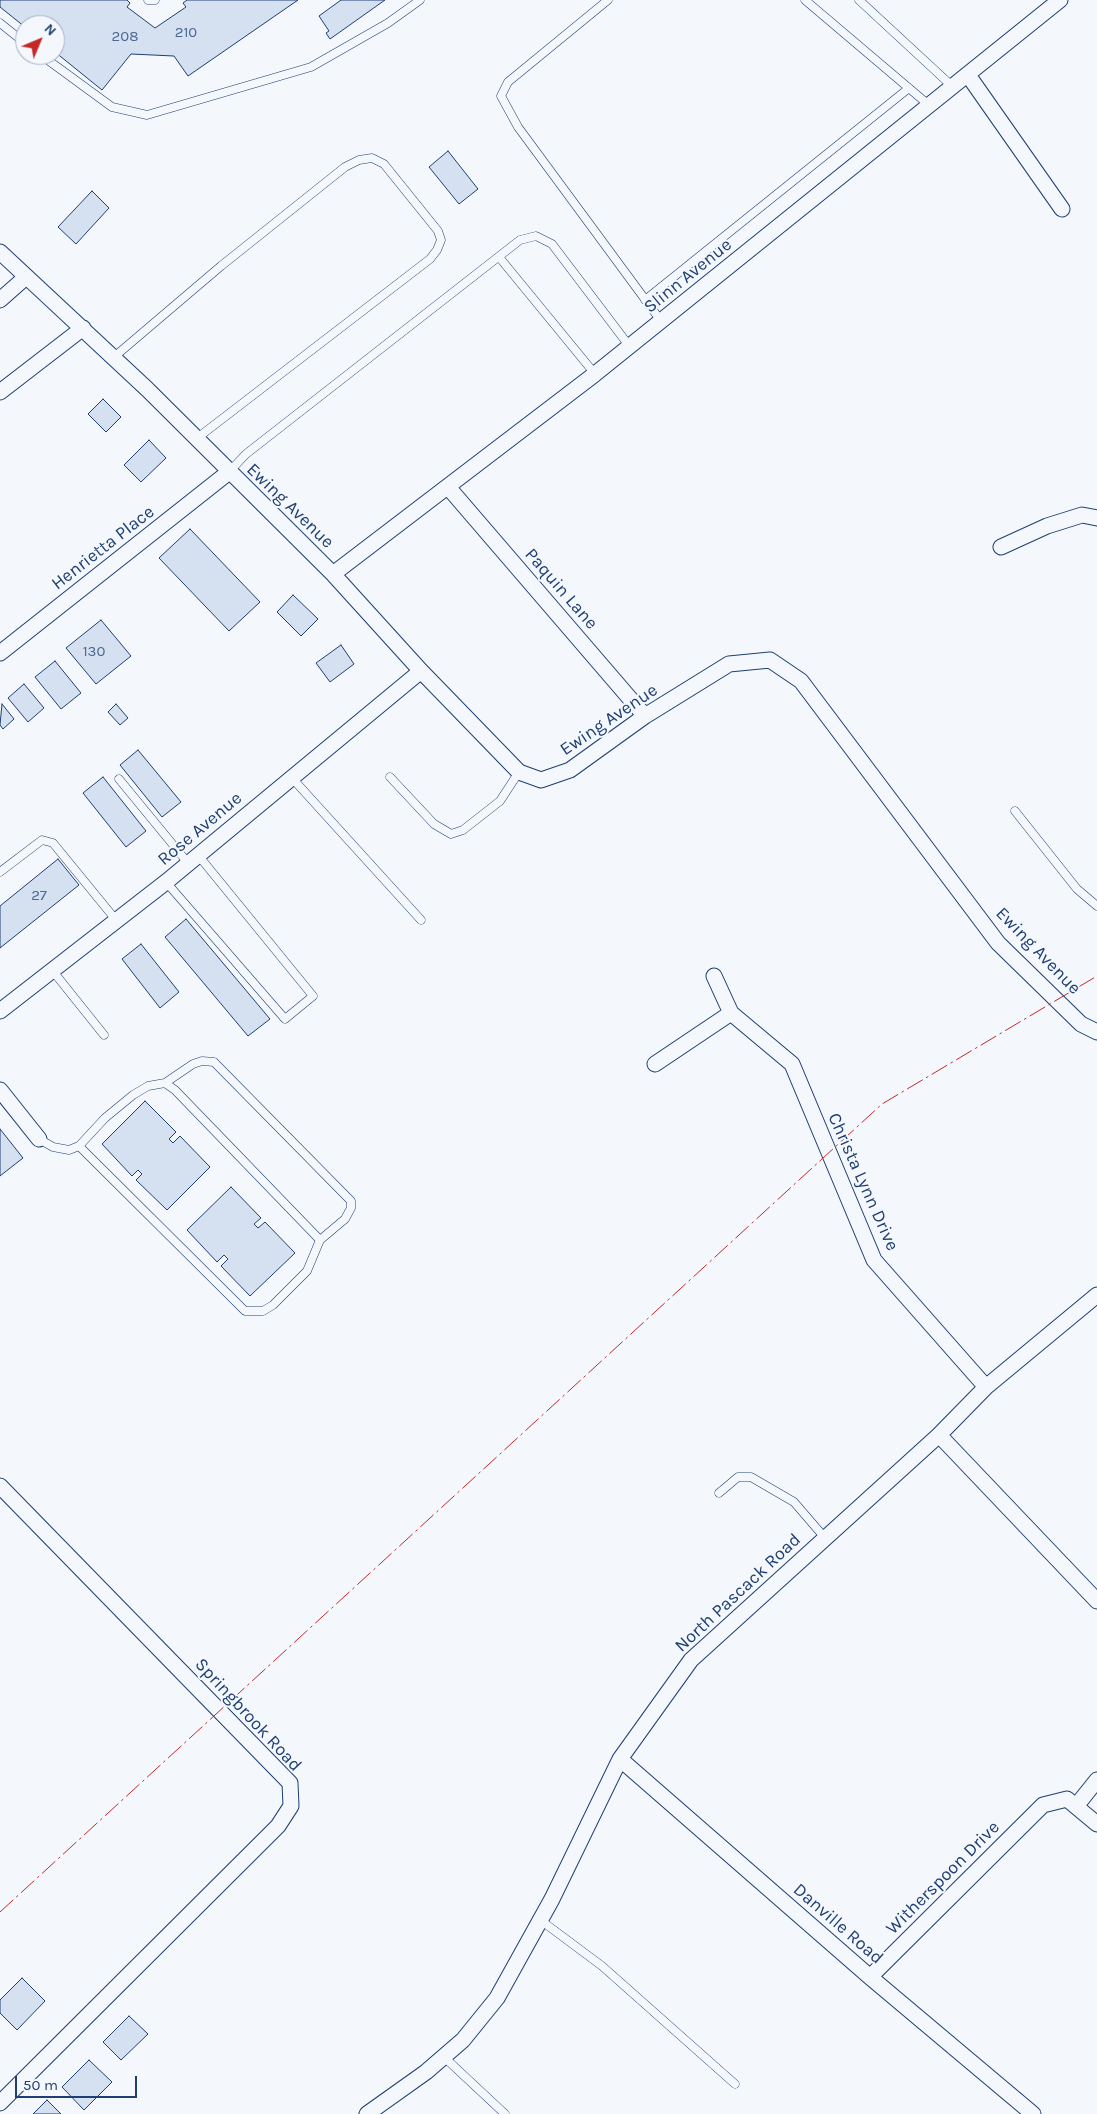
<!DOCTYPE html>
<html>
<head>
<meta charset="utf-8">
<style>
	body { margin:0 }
	#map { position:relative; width:1097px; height:2114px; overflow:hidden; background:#f4f7fb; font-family:Karla,sans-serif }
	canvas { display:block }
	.north { position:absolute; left:15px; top:15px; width:50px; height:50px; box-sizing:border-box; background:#f4f7fb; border:1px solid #9eadc5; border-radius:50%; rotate:45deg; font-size:14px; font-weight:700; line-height:20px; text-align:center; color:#1d3f73 }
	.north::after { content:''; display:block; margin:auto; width:18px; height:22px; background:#c62828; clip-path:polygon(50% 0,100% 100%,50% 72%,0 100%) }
	.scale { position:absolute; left:15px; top:2076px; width:122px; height:22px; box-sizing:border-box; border:2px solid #1d3f73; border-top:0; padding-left:6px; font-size:15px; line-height:18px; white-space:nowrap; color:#1d3f73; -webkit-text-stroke:4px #f4f7fb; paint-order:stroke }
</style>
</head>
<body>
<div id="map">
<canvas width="1097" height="2114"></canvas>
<div class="north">N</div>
<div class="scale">50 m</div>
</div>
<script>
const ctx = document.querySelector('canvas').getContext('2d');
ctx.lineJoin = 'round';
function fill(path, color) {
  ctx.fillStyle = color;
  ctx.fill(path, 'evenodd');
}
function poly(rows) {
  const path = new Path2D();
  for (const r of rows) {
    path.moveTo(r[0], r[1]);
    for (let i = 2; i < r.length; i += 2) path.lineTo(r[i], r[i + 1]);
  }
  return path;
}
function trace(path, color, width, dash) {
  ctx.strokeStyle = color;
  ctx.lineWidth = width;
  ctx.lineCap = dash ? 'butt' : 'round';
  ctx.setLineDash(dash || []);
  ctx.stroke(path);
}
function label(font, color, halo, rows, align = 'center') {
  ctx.font = font + ' Karla,sans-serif';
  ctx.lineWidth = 4;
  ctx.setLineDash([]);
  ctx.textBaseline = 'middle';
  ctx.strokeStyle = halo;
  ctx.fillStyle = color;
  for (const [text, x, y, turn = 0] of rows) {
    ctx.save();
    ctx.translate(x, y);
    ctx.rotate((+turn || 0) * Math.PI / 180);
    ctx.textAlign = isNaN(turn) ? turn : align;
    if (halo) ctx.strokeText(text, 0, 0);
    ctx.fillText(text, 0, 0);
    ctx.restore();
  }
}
const building = poly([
	[0,0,127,0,130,3,127,7,155,28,186,7,183,3,187,0,298,0,188,76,174,56,131,54,102,90,55,52,55,25,25,25,25,27,0,7,0,0],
	[341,0,385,0,330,39,326,33,329,31,319,16,341,0],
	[448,151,478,189,459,204,429,167,448,151],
	[92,191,109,208,76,244,58,227,92,191],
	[103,399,121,417,106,432,88,414,103,399],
	[149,440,166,458,141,482,124,465,149,440],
	[190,529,260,602,229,631,159,558,190,529],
	[293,595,318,619,301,636,277,612,293,595],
	[101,620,131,656,96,684,66,648,101,620],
	[341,645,354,664,330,682,316,663,341,645],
	[55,661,81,693,61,709,35,677,55,661],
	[24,684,44,708,28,722,8,698,24,684],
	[2,704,14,719,3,729,0,725,2,704],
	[116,704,128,718,120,725,108,712,116,704],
	[138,750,181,802,162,817,120,765,138,750],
	[103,777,146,831,126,847,83,793,103,777],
	[58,859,79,885,0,948,0,906,58,859],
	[186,919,270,1019,248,1036,165,937,186,919],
	[141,944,179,992,160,1008,122,959,141,944],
	[145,1101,176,1132,169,1139,173,1143,180,1136,210,1167,167,1210,136,1180,142,1174,138,1170,132,1176,102,1144,145,1101],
	[0,1129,23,1158,0,1176,0,1129],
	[231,1187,261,1218,254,1224,258,1228,265,1222,295,1253,250,1296,221,1266,228,1259,224,1255,217,1262,187,1230,231,1187],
	[22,1978,45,2001,17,2030,0,2013,0,2000,22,1978],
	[129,2016,148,2034,121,2060,103,2042,129,2016],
	[89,2060,112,2082,84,2110,62,2087,89,2060],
	[47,2100,61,2114,33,2114,47,2100]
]);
const lane = poly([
	[148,0,155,0],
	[608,0,508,82,501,96,518,127,661,321],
	[805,0,930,106],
	[859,0,953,87],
	[0,23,25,43],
	[41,55,112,107,147,115,311,67,388,23,420,0],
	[499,257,595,374],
	[645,300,909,88],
	[114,357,221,266,345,167,359,160,372,158,384,164,438,231,441,240,437,250,430,259,196,439],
	[229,472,246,454,520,240,536,236,552,244,630,347],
	[390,777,434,824,451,834,463,830,500,801,519,772],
	[292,778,421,920],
	[119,779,188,863],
	[1015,811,1077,889,1097,906],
	[0,872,42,840,53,843,116,920],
	[166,882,285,1019,313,996,198,855],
	[52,970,104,1035],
	[165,1083,193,1064,202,1061,214,1062,351,1201,351,1208,345,1219,320,1240],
	[39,1139,53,1147,69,1150,79,1146,245,1311,263,1311,273,1305,307,1271,320,1240,175,1090,165,1083,148,1086,133,1095,105,1118,79,1146],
	[719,1493,738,1477,751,1477,794,1502,825,1538],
	[539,1919,602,1966,735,2084],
	[444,2057,505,2114]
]);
const street = poly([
	[968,75,1062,209],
	[0,252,147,389,333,574,421,671,519,772,541,780,570,770,645,716,729,664,770,660,801,681,998,943,1081,1024,1097,1032],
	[0,300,26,277],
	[0,392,83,328],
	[448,487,645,716],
	[1001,547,1047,526,1082,515,1097,518],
	[333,574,595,374,1060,0],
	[0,653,229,472],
	[714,976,731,1013,792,1064,874,1260,986,1387],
	[0,1011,166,882,421,671],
	[655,1064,731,1013],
	[0,1090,39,1139],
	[939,1435,1097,1601],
	[0,1486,290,1783,291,1806,278,1826,0,2103],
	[620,1759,870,1977,1033,2114],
	[1077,1805,1097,1780],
	[870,1977,1043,1805,1067,1799,1097,1824],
	[367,2114,426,2072,463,2040,497,1998,552,1899,620,1759,691,1660,939,1435,986,1387,1097,1295]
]);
const power = poly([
	[0,1912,882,1104,1097,976]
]);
const numberNames = [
	["210",186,33],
	["208",125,37],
	["130",94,652],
	["27",39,896]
];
const streetNames = [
	["Slinn Avenue",688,276,-39],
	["Ewing Avenue",290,506,44],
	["Henrietta Place",103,548,-38],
	["Paquin Lane",561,589,49],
	["Ewing Avenue",609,720,-34],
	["Rose Avenue",200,829,-40],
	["Ewing Avenue",1038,951,46],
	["Christa Lynn Drive",863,1182,66],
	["North Pascack Road",738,1593,-43],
	["Springbrook Road",248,1715,47],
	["Witherspoon Drive",943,1878,-45],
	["Danville Road",838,1924,41]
];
fill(building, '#d5e0f0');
trace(building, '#1d3f73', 1);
trace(lane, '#1d3f73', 9);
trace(street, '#1d3f73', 17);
trace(lane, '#f4f7fb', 8);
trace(street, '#f4f7fb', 15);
trace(power, '#c62828', 1, [18, 4, 2.5, 4]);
label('15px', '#4b6792', null, numberNames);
label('18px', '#1d3f73', '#f4f7fb', streetNames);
</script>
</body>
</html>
